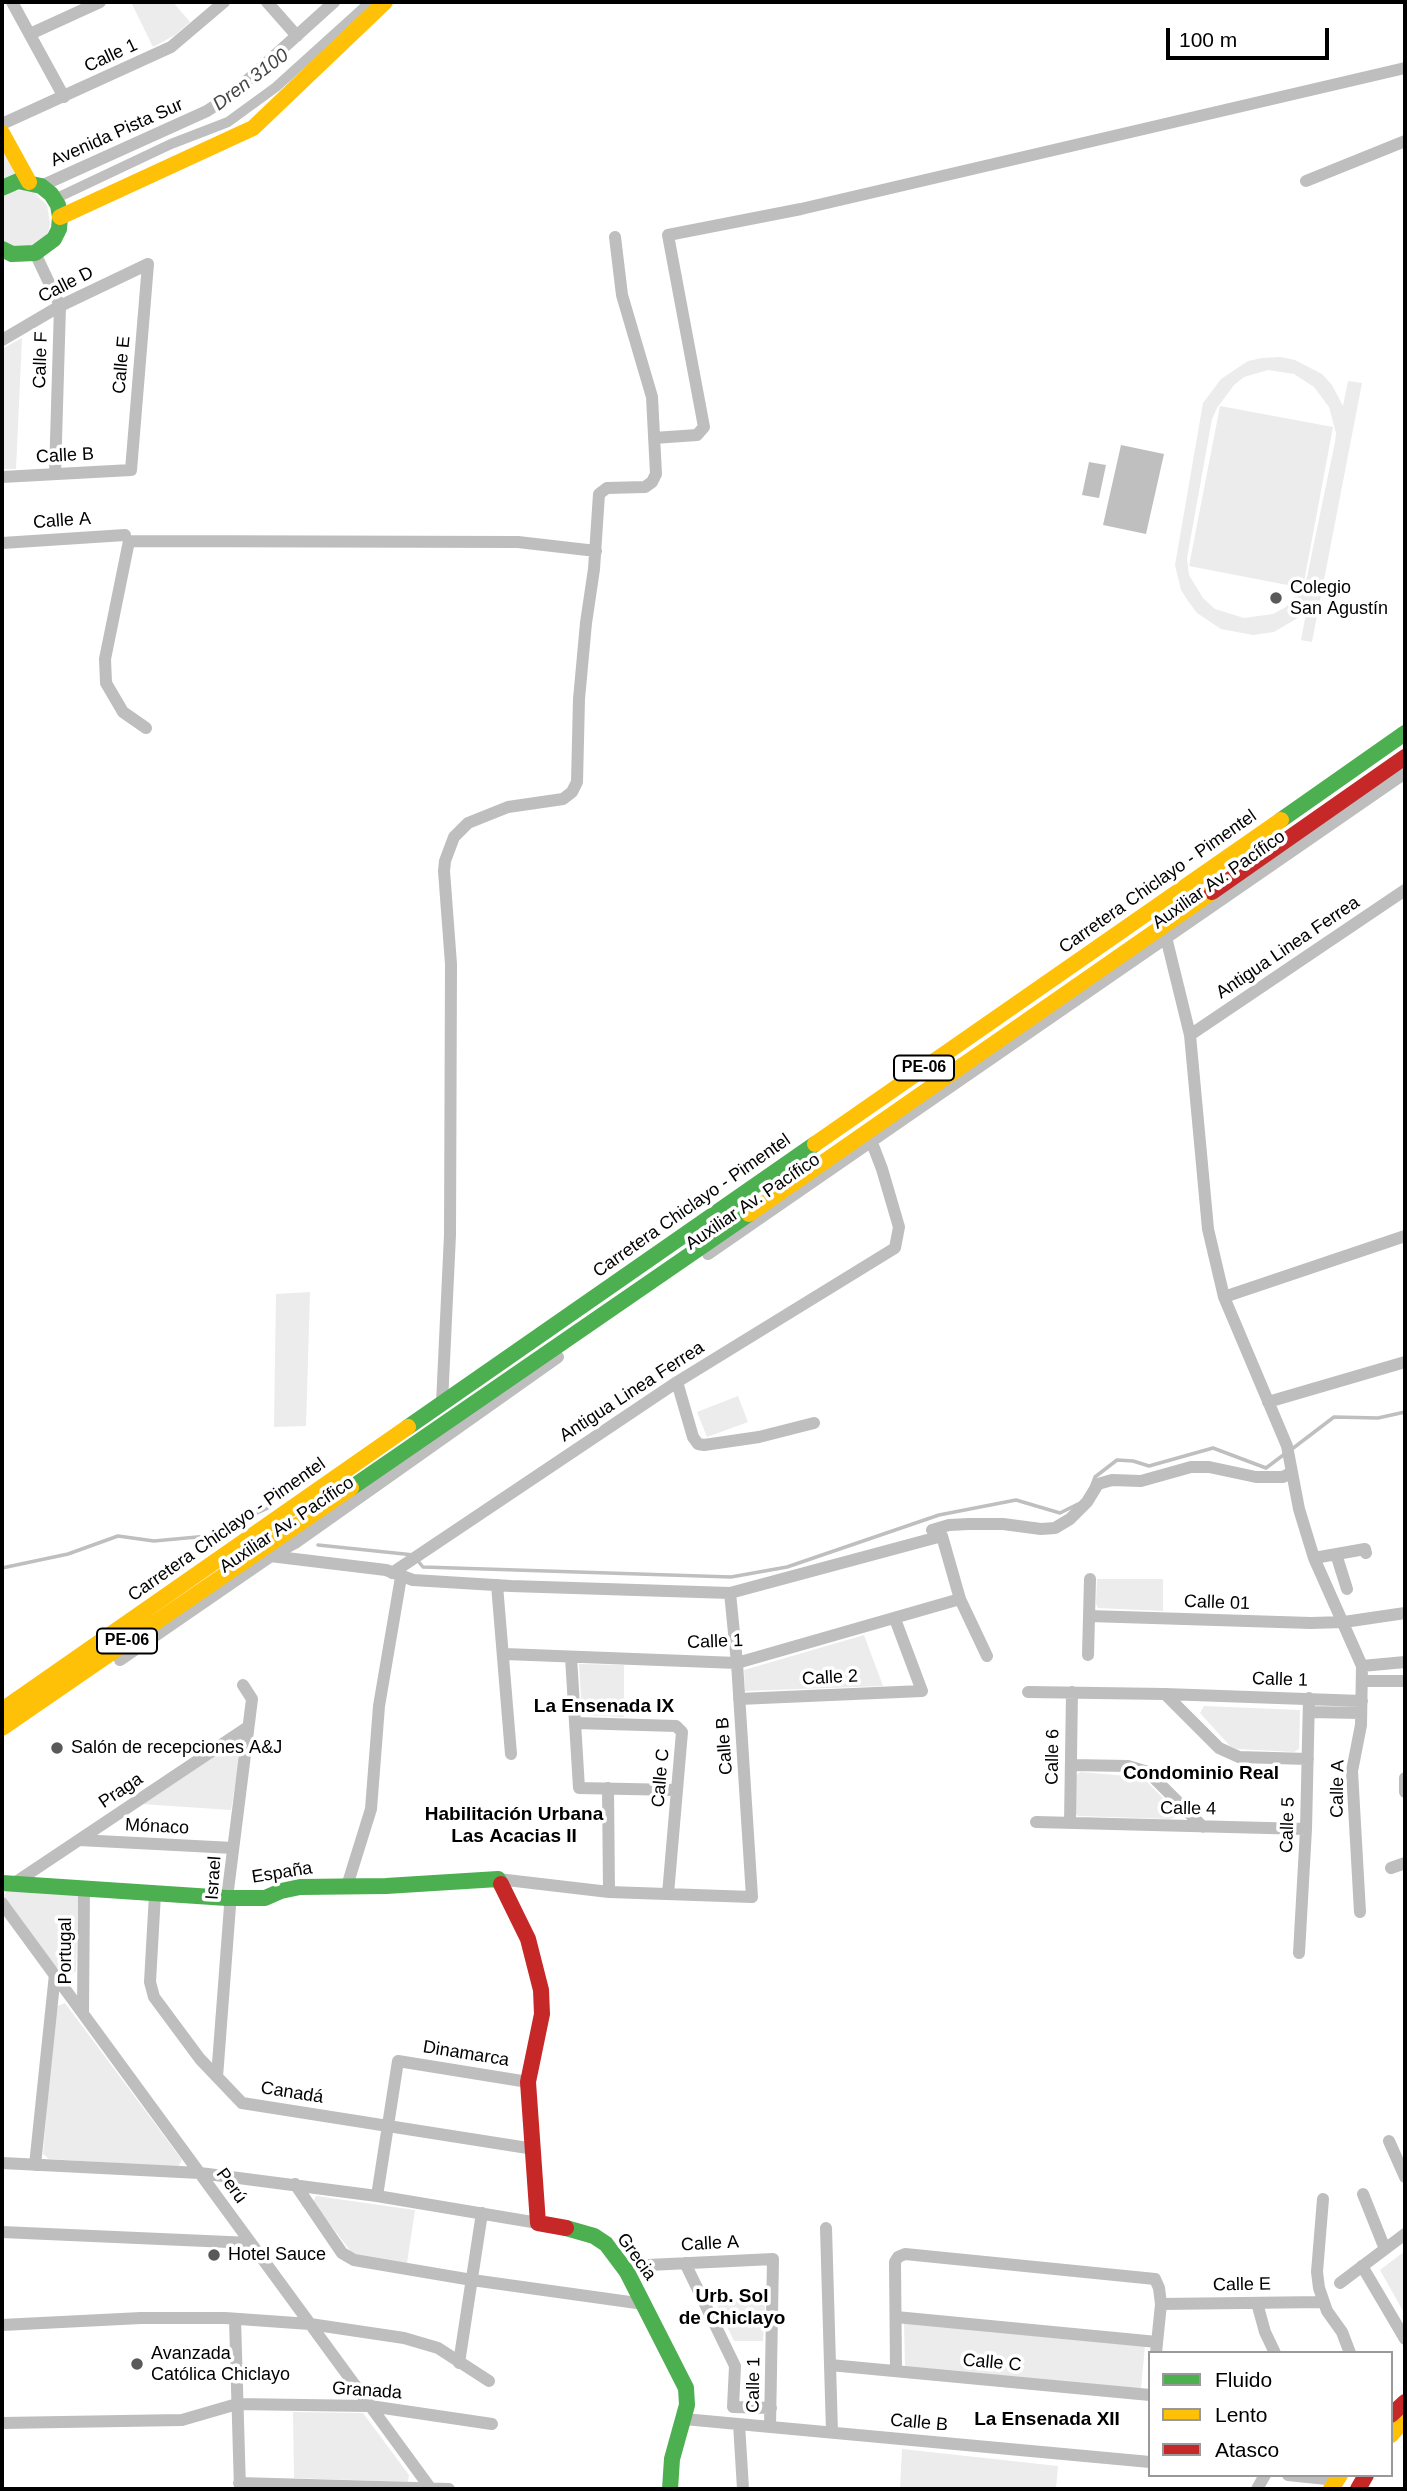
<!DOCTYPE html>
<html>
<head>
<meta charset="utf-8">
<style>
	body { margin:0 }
	#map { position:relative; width:1407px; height:2491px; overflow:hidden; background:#fff; font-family:Helvetica,sans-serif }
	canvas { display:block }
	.frame { position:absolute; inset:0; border:4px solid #000; pointer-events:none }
	.legend { position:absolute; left:1148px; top:2351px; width:245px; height:126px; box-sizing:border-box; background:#fff; border:2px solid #999; margin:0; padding:9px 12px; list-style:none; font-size:21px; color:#000 }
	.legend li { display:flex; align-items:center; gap:14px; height:35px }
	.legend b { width:35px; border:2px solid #999 }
	.scale { position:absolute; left:1166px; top:28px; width:163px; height:32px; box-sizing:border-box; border:4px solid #000; border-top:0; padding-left:9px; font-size:21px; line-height:24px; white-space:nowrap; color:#000; -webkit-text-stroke:5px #fff; paint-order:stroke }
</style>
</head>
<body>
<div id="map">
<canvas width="1407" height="2491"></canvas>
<div class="frame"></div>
<ul class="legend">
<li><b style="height:9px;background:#4caf50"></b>Fluido</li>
<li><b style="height:9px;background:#ffc107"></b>Lento</li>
<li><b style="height:9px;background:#c62828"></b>Atasco</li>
</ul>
<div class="scale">100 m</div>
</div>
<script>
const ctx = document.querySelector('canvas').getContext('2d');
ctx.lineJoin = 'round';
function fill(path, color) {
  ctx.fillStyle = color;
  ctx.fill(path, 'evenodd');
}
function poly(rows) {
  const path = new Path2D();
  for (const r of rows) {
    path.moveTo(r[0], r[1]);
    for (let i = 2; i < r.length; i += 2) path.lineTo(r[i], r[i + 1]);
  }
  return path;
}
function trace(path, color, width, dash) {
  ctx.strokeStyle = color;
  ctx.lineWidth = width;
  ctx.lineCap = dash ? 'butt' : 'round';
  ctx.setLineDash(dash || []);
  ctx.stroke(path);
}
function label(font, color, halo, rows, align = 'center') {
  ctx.font = font + ' Helvetica,sans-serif';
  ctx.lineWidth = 7;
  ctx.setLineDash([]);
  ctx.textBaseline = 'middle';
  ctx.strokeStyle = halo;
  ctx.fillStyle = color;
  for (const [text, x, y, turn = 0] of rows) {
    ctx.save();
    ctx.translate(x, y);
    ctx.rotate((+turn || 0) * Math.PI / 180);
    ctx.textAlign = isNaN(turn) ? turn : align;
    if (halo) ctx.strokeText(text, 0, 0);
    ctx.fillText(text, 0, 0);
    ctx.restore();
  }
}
const green = poly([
	[131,2,173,2,190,22,175,35,153,47],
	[2,146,19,177,2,182],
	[24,190,33,192,47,205,50,224,48,233,35,246,16,249,2,242,2,197,14,191],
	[22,338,16,469,2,469,2,349],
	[1280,357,1295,360,1322,374,1332,385,1343,406,1348,381,1362,383,1312,642,1301,640,1306,613,1274,632,1253,635,1221,629,1197,613,1188,601,1181,590,1175,565,1203,403,1221,379,1248,361,1262,358],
	[1268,370,1294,374,1314,387,1329,407,1336,433,1335,442,1307,577,1303,587,1333,427,1220,406,1189,566,1303,588,1286,607,1273,614,1244,618,1215,609,1203,598,1189,575,1187,558,1212,419,1217,408,1234,385,1244,377],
	[310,1292,306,1426,274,1427,276,1294],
	[738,1396,748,1422,707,1437,697,1412],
	[1097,1579,1163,1579,1163,1611,1098,1608,1096,1604],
	[864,1635,883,1686,745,1691,744,1670],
	[579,1664,624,1665,624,1717,582,1715],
	[1204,1706,1300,1710,1299,1749,1294,1752,1237,1749,1230,1746,1200,1713],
	[227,1745,241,1749,231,1810,141,1804],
	[1081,1772,1138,1777,1145,1780,1176,1811,1175,1817,1171,1819,1078,1816,1074,1811,1076,1775],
	[7,1890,74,1893,78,1897,76,1971,70,1975,62,1976,4,1896],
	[65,2003,182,2160,178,2167,49,2159,43,2154,55,2007],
	[316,2196,415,2210,407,2263,355,2257,313,2202],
	[1405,2251,1405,2309,1403,2311,1380,2270],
	[765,2300,763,2341,734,2341,715,2301],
	[904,2323,1145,2346,1141,2389,905,2367],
	[293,2412,363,2413,409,2475,408,2482,294,2478],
	[902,2449,1058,2466,1056,2489,900,2489]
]);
const water = poly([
	[1121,445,1164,454,1146,534,1103,525],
	[1089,462,1106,465,1099,498,1082,495]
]);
const stream = poly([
	[1292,1449,1334,1417,1378,1418,1405,1412],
	[1092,1485,1095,1477,1117,1460,1133,1461,1149,1466,1213,1448,1266,1468,1286,1453],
	[318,1545,414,1555],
	[418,1561,423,1567,731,1577,787,1567,939,1515,1016,1500,1060,1513,1078,1504],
	[2,1568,68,1554,118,1536,154,1541,208,1536,270,1507]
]);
const canal = poly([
	[61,196,171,144,228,122,276,87,370,2]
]);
const street = poly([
	[12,2,64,97],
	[267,2,297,36],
	[30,34,100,2],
	[2,124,171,47,224,2],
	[1306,181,1405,141],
	[41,186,207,111,231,95,334,2],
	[35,253,60,306,55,474],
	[2,340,60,306,148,264],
	[654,438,697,435,704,427,668,235,801,209,1405,68],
	[2,477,131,470,148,264],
	[2,543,125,535],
	[146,728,123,712,106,683,105,659,129,541,518,542,596,551],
	[1165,933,1190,1035,1208,1229,1224,1297,1287,1446,1299,1509,1314,1558,1362,1666,1361,1725,1352,1771,1360,1912],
	[1190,1035,1405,890],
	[708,1254,1405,773],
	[1224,1297,1405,1236],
	[677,1382,693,1437,698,1444,704,1445,759,1437,814,1423],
	[1268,1402,1405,1362],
	[442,1403,450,1235,451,964,444,871,445,861,454,837,468,823,508,807,563,799,572,792,577,782,579,699,586,623,594,569,599,494,607,488,645,487,652,482,656,474,652,397,622,295,615,237],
	[932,1530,949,1525,969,1524,1003,1524,1041,1529,1055,1528,1070,1519,1087,1502,1098,1484,1112,1480,1141,1481,1191,1467,1209,1467,1256,1477,1283,1477,1292,1472],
	[1336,1554,1347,1589],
	[270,1556,386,1570,413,1580,511,1586,730,1593,942,1536,960,1599,987,1656],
	[1314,1558,1365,1549,1366,1553],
	[392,1573,677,1382,895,1248,899,1227,882,1169,869,1135],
	[497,1585,511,1754],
	[1089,1616,1311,1623,1344,1622,1405,1613],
	[505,1654,737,1663,960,1599],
	[1088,1655,1090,1579],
	[571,1657,579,1788,677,1790],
	[120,1660,271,1556,295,1543,558,1357],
	[1362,1666,1405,1662],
	[1362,1681,1405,1681],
	[1028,1692,1165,1694,1362,1701],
	[1165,1694,1219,1748,1239,1757,1308,1759],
	[739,1699,922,1691,895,1619],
	[1309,1712,1361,1713],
	[576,1723,676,1726,682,1732,668,1894],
	[1071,1765,1128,1766,1148,1772,1203,1827],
	[1405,1778,1405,1792],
	[608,1788,609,1892],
	[1036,1822,1306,1829],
	[1070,1823,1072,1692],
	[79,1840,233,1848],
	[1391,1868,1405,1863],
	[498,1879,609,1892,752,1897,737,1663,730,1593],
	[13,1884,248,1727],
	[347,1886,371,1809,379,1706,401,1577],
	[155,1894,150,1982,154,1997,200,2059,242,2103,534,2149],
	[2,1903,431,2489],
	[1299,1953,1306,1829,1309,1698],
	[83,2013,84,1889],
	[217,2077,230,1906,227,1898,252,1699,243,1685],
	[1389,2141,1405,2177],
	[2,2163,200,2173,377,2196,538,2223],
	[35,2165,55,1974],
	[295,2184,342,2253,354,2260,472,2280,644,2304],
	[1363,2194,1385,2249],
	[377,2196,398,2061,528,2082],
	[1323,2199,1317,2272,1319,2288,1327,2311,1342,2332,1350,2353],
	[826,2228,832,2432],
	[2,2232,251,2243],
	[685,2263,735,2366,733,2407,771,2408],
	[648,2265,773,2259,770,2427],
	[1362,2266,1405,2339],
	[1340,2283,1405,2234],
	[1257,2303,1265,2332,1275,2353],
	[1161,2304,1323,2302],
	[896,2317,1157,2342],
	[235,2319,240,2489],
	[2,2325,141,2318,225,2318,310,2324,404,2338,438,2348,489,2381],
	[459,2363,482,2213],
	[830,2365,1150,2395],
	[896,2371,895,2262,898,2257,905,2254,1155,2279,1159,2288,1161,2304,1156,2353],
	[684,2419,1150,2462],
	[2,2423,182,2420,237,2404,370,2406,492,2424],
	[739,2424,743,2489],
	[1288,2475,1336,2480,1339,2475],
	[239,2483,449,2489],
	[1257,2489,1265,2475]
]);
const fast = poly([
	[2,188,18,181,41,186,51,194,58,205,60,217,59,229,54,239,35,253,12,254,2,249],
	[1281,820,1405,733],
	[408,1427,815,1144],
	[351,1488,749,1214],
	[2,1883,227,1898,265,1898,281,1891,300,1887,386,1886,498,1879,501,1884],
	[566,2228,594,2236,606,2244,627,2272,686,2388,687,2405,672,2459,670,2489]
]);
const slow = poly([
	[2,133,29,182],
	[60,217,253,128,385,2],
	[815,1144,1281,820],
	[749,1214,1212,892],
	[2,1710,408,1427],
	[2,1728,351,1488],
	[1391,2435,1405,2419],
	[1331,2489,1340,2475]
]);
const jam = poly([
	[1212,892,1405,757],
	[501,1884,528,1939,541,1990,542,2014,528,2082,538,2223,566,2228],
	[1391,2415,1405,2402],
	[1358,2489,1366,2475]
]);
const markers = [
	[1276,598,7,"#595959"],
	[57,1748,7,"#595959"],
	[214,2255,7,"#595959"],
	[137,2364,7,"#595959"]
];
const shields = [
	[924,1068,60],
	[127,1641,60]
];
const shieldNames = [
	["PE-06",924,1068],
	["PE-06",127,1641]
];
const streetNames = [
	["Calle 1",111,56,-25],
	["Avenida Pista Sur",117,133,-24],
	["Calle D",66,285,-27],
	["Calle F",41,360,-88],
	["Calle E",122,365,-85],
	["Calle B",65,456,-3],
	["Calle A",62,521,-4],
	["Auxiliar Av. Pacífico",1219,880,-35],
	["Carretera Chiclayo - Pimentel",1158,882,-35],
	["Antigua Linea Ferrea",1288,948,-34],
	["Auxiliar Av. Pacífico",753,1202,-34],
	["Carretera Chiclayo - Pimentel",692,1206,-35],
	["Antigua Linea Ferrea",632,1392,-33],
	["Auxiliar Av. Pacífico",287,1525,-34],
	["Carretera Chiclayo - Pimentel",227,1530,-35],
	["Calle 01",1217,1603,2],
	["Calle 1",715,1642,-2],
	["Calle 2",830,1678,-3],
	["Calle 1",1280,1680,2],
	["Calle B",725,1746,-94],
	["Calle 6",1053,1757,-89],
	["Calle C",661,1778,-85],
	["Calle A",1338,1789,-89],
	["Praga",121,1791,-34],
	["Calle 4",1188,1809,1],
	["Calle 5",1288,1825,-88],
	["Mónaco",157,1827,3],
	["España",282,1873,-9],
	["Israel",214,1878,-86],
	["Portugal",66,1951,-90],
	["Dinamarca",466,2054,9],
	["Canadá",292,2093,9],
	["Perú",231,2186,54],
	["Calle A",710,2244,-3],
	["Grecia",636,2257,54],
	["Calle E",1242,2285,-1],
	["Calle C",992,2363,5],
	["Calle 1",754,2385,-89],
	["Granada",367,2391,4],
	["Calle B",919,2423,5]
];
const poiNames = [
	["Colegio",1290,588],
	["San Agustín",1290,609],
	["Salón de recepciones A&J",71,1748],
	["Hotel Sauce",228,2255],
	["Avanzada",151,2354],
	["Católica Chiclayo",151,2375]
];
const waterNames = [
	["Dren 3100",251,80,-37]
];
const neighbourhoodNames = [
	["La Ensenada IX",604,1707],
	["Condominio Real",1201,1774],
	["Habilitación Urbana",514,1815],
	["Las Acacias II",514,1837],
	["Urb. Sol",732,2297],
	["de Chiclayo",732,2319],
	["La Ensenada XII",1047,2420]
];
fill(green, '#ececec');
fill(water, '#bfbfbf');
trace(stream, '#bfbfbf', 3.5);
trace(canal, '#bfbfbf', 10);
trace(street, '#bebebe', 12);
trace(fast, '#4caf50', 16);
trace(slow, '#ffc107', 16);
trace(jam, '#c62828', 16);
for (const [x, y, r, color] of markers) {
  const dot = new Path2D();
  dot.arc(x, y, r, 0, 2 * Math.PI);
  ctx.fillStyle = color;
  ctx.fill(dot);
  trace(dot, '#fff', 2.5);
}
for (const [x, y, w] of shields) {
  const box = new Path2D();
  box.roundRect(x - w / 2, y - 12.5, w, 25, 5);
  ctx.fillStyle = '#fff';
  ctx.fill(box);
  trace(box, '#000', 2);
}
label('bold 16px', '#000', null, shieldNames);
label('18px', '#000', '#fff', streetNames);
label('18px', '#000', '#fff', poiNames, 'left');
label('italic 19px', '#444', '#fff', waterNames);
label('bold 19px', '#000', '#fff', neighbourhoodNames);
</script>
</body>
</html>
